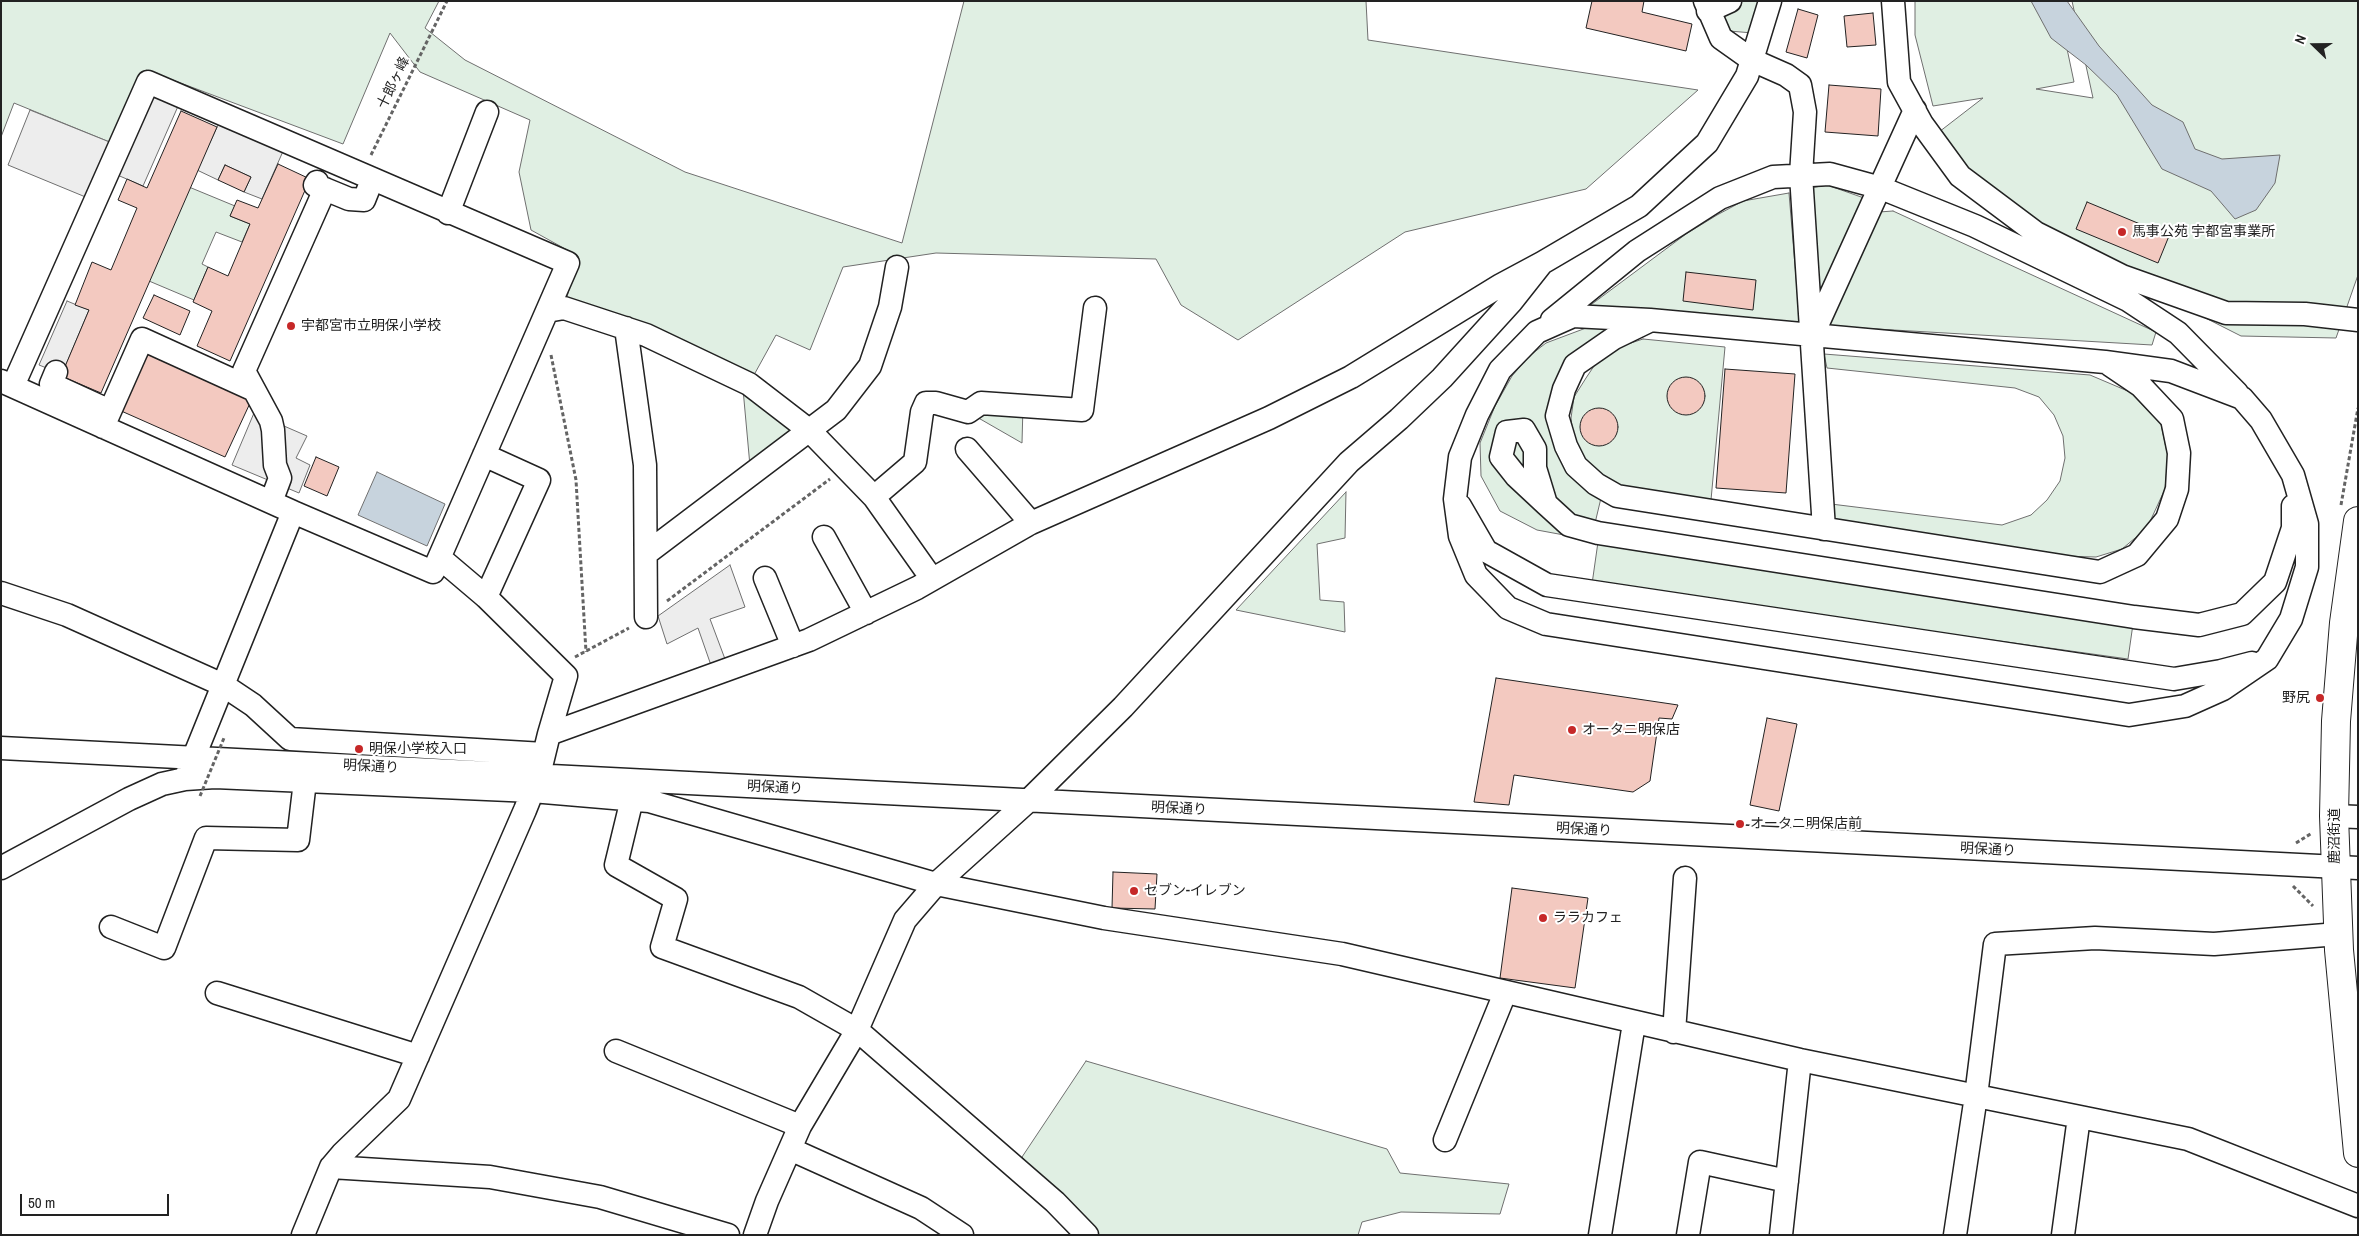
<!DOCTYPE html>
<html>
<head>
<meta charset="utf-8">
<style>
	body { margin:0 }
	#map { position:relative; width:2359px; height:1236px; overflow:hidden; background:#fff; font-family:"Archivo Narrow",sans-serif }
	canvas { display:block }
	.frame { position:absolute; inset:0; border:2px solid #222; pointer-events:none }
	.north { position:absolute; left:2289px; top:20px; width:50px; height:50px; -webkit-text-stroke:4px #fff; paint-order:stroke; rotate:292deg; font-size:14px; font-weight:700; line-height:20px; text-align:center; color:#222 }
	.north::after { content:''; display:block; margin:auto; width:18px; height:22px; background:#222; clip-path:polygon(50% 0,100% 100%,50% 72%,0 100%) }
	.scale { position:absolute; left:20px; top:1194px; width:149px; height:22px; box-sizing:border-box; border:2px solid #222; border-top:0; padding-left:6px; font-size:15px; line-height:18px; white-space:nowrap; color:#222; -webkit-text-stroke:4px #fff; paint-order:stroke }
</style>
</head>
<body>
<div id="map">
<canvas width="2359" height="1236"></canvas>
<div class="frame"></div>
<div class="north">N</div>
<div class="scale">50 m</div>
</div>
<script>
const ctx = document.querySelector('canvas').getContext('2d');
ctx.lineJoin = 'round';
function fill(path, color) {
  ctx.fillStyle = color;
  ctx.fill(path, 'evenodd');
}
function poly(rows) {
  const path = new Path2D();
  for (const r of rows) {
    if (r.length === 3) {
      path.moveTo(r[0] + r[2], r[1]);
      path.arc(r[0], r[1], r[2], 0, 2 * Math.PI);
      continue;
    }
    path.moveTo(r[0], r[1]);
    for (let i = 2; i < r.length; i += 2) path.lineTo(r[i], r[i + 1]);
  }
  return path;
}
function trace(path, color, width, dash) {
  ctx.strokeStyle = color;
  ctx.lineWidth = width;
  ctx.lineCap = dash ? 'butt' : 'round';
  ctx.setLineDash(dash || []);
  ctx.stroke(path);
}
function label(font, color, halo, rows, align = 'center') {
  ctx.font = font + ' "Archivo Narrow","Noto Sans JP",sans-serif';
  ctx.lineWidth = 4;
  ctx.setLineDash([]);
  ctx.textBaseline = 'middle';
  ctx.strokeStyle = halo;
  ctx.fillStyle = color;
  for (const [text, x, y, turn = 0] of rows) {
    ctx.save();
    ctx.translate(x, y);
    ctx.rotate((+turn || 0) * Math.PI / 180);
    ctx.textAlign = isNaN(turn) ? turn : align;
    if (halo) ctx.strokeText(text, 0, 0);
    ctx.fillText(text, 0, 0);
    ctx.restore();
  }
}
const green = poly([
	[1,1,439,1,425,28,465,60,685,172,902,243,964,1,1366,1,1368,40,1698,90,1586,189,1405,232,1238,340,1181,305,1156,259,936,253,843,267,810,350,776,335,749,384,564,308,578,256,531,230,519,172,530,120,420,72,390,33,343,144,146,70,112,143,14,103,1,137,1,1],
	[1718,1,1762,1,1753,33,1729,31,1718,1],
	[1915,1,2057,1,2074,82,2036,89,2093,98,2072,1,2358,1,2358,275,2336,338,2241,336,1998,213,1926,142,1983,98,1933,106,1915,35,1915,1],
	[1827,185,1864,198,1816,309,1810,188,1827,185],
	[189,187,235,206,230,216,250,224,242,242,216,232,202,264,208,267,194,300,149,281,189,187],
	[1789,193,1800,325,1588,307,1686,234,1717,215,1743,201,1789,193],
	[1893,211,2156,332,2152,345,1825,326,1879,212,1893,211],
	[1625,325,1551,407,1601,498,1591,540,1537,530,1500,511,1481,476,1480,443,1495,406,1512,376,1528,357,1546,343,1586,328,1625,325],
	[1643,339,1725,347,1711,500,1621,491,1583,460,1574,443,1571,418,1574,397,1586,378,1596,363,1616,348,1643,339],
	[1824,354,2090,375,2130,392,2161,424,2168,457,2165,489,2147,528,2122,549,2096,557,2060,556,1832,521,1831,504,2002,525,2031,515,2047,500,2060,481,2065,458,2063,436,2054,415,2039,397,2015,388,1827,368,1824,354],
	[743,389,790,422,790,435,750,466,743,389],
	[1023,406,1022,443,968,412,1023,406],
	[1346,492,1345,538,1317,544,1320,600,1344,602,1345,632,1236,610,1346,492],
	[1598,542,2134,617,2128,659,1592,584,1598,542],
	[1086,1061,1387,1149,1400,1173,1509,1184,1500,1214,1401,1212,1362,1222,1358,1235,1098,1235,1022,1157,1086,1061]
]);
const parking = poly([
	[150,93,179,104,143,186,115,174,150,93],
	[30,110,112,143,88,198,8,165,30,110],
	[220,121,284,149,262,199,244,192,251,177,225,165,218,180,197,170,220,121],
	[67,301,89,310,62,374,39,365,67,301],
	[254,413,307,436,296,458,310,465,299,493,232,465,254,413],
	[730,565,745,607,710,619,728,667,713,671,698,628,667,644,658,616,730,565]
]);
const water = poly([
	[2031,1,2067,1,2099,46,2152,105,2183,122,2195,149,2222,159,2280,155,2275,183,2256,210,2235,219,2211,191,2162,169,2117,95,2086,65,2051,38,2031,1],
	[377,472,445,504,427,546,358,515,377,472]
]);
const building = poly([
	[1592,1,1644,1,1642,12,1692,24,1686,51,1586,28,1592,1],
	[1798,9,1818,15,1807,58,1786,52,1798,9],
	[1873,13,1876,45,1847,47,1844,16,1873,13],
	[1829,85,1881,89,1878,136,1825,132,1829,85],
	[181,111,217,127,101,393,61,376,89,310,75,305,92,262,111,270,137,208,118,200,127,179,147,188,181,111],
	[278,164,310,179,230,361,197,346,212,311,193,302,208,267,228,276,250,224,230,216,237,200,258,208,278,164],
	[225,165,251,177,244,192,218,180,225,165],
	[2087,202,2169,236,2158,263,2076,229,2087,202],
	[1686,272,1756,280,1753,310,1683,301,1686,272],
	[154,295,190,311,180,335,143,318,154,295],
	[145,353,251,401,225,457,119,410,145,353],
	[1725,369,1795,374,1786,493,1716,488,1725,369],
	[1686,396,19],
	[1599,427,19],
	[316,457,339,467,327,496,304,486,316,457],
	[1496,678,1678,705,1672,719,1659,718,1650,781,1633,792,1514,775,1509,805,1474,802,1496,678],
	[1767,718,1797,724,1779,811,1750,805,1767,718],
	[1113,872,1157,874,1155,909,1112,908,1113,872],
	[1512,888,1588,898,1575,988,1500,978,1512,888]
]);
const path = poly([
	[371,155,447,1],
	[551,355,576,480,586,652],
	[2341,505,2358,408],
	[667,601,830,479],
	[575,657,629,628],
	[2296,843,2312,833],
	[2293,886,2313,906]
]);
const minor = poly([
	[1705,1,1721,38,1752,60,1786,75,1800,85,1805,112,1801,175,1824,529],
	[1893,1,1899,82,1922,124,1960,176,2036,233,2122,276,2226,313,2305,314,2358,320],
	[1708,11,1730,1],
	[317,182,315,185,349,199,364,200,372,180],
	[448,213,487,112],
	[547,311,564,308,646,335,749,384,810,431,874,497],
	[1573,316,1650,320,2105,362,2171,371,2242,398,2261,420,2293,475,2307,524,2307,567,2291,619,2267,659,2223,689,2185,706,2129,715,1546,624,1508,608,1476,575,1460,536,1455,499,1460,457,1477,415,1500,370,1537,332,1573,316],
	[1552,320,1637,251,1720,198,1773,177,1830,174,1881,188,1975,226,2128,300,2178,333,2237,393],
	[1649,321,1614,338,1575,365,1564,389,1557,416,1566,446,1576,466,1596,484,1617,496,2100,572,2137,555,2167,519,2177,489,2179,453,2172,419,2141,386,2110,365],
	[626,328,645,465,646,617],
	[1814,332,1915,110],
	[56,372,51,384,110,411],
	[1,381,293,512,185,779,162,784,129,799,1,868],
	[13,386,148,82,568,263,433,572,293,512],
	[103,427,142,339,252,389],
	[967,449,1031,523],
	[484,455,539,480,486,597],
	[271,502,280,478,275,465,273,430,271,421,244,371,325,189],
	[1546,504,1535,468,1535,449,1524,430,1507,432,1501,457,1516,476,1546,504,1569,525,1598,533,2134,617,2199,625,2242,614,2275,582,2293,528,2293,506],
	[1460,506,1486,551,1547,585,2174,679,2221,671,2252,663],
	[824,537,866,613],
	[647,553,836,410,870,366,890,307,897,267],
	[440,558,486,597,566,676,549,734],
	[765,578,793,646],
	[932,579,874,497,915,462,922,412,926,403,936,403,968,412,981,403,1082,410,1095,308],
	[1,593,67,615,223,685,253,705,290,739,544,754],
	[1,748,2358,868],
	[185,779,215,777,532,791,649,801,936,884,1104,918,1342,954,1800,1060,2188,1139,2358,1206],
	[632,799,616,865,676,899,662,947,799,997,857,1030,1055,1202,1087,1235],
	[2334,816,2358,817],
	[111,927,164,948,206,838,298,840,305,781],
	[217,993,418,1056],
	[1674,1032,1685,878],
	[616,1051,800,1126],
	[1445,1140,1505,993],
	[790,1149,921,1208,962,1235],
	[331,1167,490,1177,600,1197,728,1235],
	[303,1235,331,1167,342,1154,399,1099,525,810,539,775,549,734,809,640,917,588,1031,523,1269,418,1351,377,1501,285,1542,263],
	[755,1235,767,1201,800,1126,857,1030,905,920,936,884,1027,802,1123,707,1349,462,1399,419,1442,378,1512,301,1542,263,1639,206,1707,143,1747,76,1770,1],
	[1600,1235,1634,1023],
	[1688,1235,1700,1162,1787,1181],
	[1781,1235,1800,1060],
	[1955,1235,1976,1096,1995,944,2095,938,2214,944,2338,934],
	[2063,1235,2079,1117]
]);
const major = poly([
	[2358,521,2344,623,2336,721,2334,816,2339,950,2358,1153]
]);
const pathBridge = poly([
	[200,796,224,738]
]);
const markers = [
	[2122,232,5,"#c62828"],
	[291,326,5,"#c62828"],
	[2320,698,5,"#c62828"],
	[1572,730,5,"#c62828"],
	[359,749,5,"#c62828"],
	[1740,824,5,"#c62828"],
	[1134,891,5,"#c62828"],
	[1543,918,5,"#c62828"]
];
const streetNames = [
	["十郎ヶ峰",394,83,-64],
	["明保通り",371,767,3],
	["明保通り",775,788,3],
	["明保通り",1179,809,3],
	["明保通り",1584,830,3],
	["鹿沼街道",2335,836,-90],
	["明保通り",1988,850,3]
];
const poiNames = [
	["馬事公苑 宇都宮事業所",2132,232],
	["宇都宮市立明保小学校",301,326],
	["野尻",2310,698,"right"],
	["オータニ明保店",1582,730],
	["明保小学校入口",369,749],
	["オータニ明保店前",1750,824],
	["セブン-イレブン",1144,891],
	["ララカフェ",1553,918]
];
fill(green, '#e0efe3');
trace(green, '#6f6f6f', 1);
fill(parking, '#ededed');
trace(parking, '#6f6f6f', 1);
fill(water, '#c7d3dd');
trace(water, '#6f6f6f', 1);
fill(building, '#f3c9c0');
trace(building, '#222', 1);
trace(minor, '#222', 25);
trace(major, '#222', 30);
trace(path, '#646464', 3, [4, 2.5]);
trace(minor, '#fff', 22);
trace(major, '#fff', 28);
trace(pathBridge, '#646464', 3, [4, 2.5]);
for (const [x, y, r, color] of markers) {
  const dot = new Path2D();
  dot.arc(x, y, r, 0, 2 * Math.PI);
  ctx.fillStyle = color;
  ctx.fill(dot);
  trace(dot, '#fff', 2);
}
label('14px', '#222', '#fff', streetNames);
label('14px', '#222', '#fff', poiNames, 'left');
</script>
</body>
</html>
